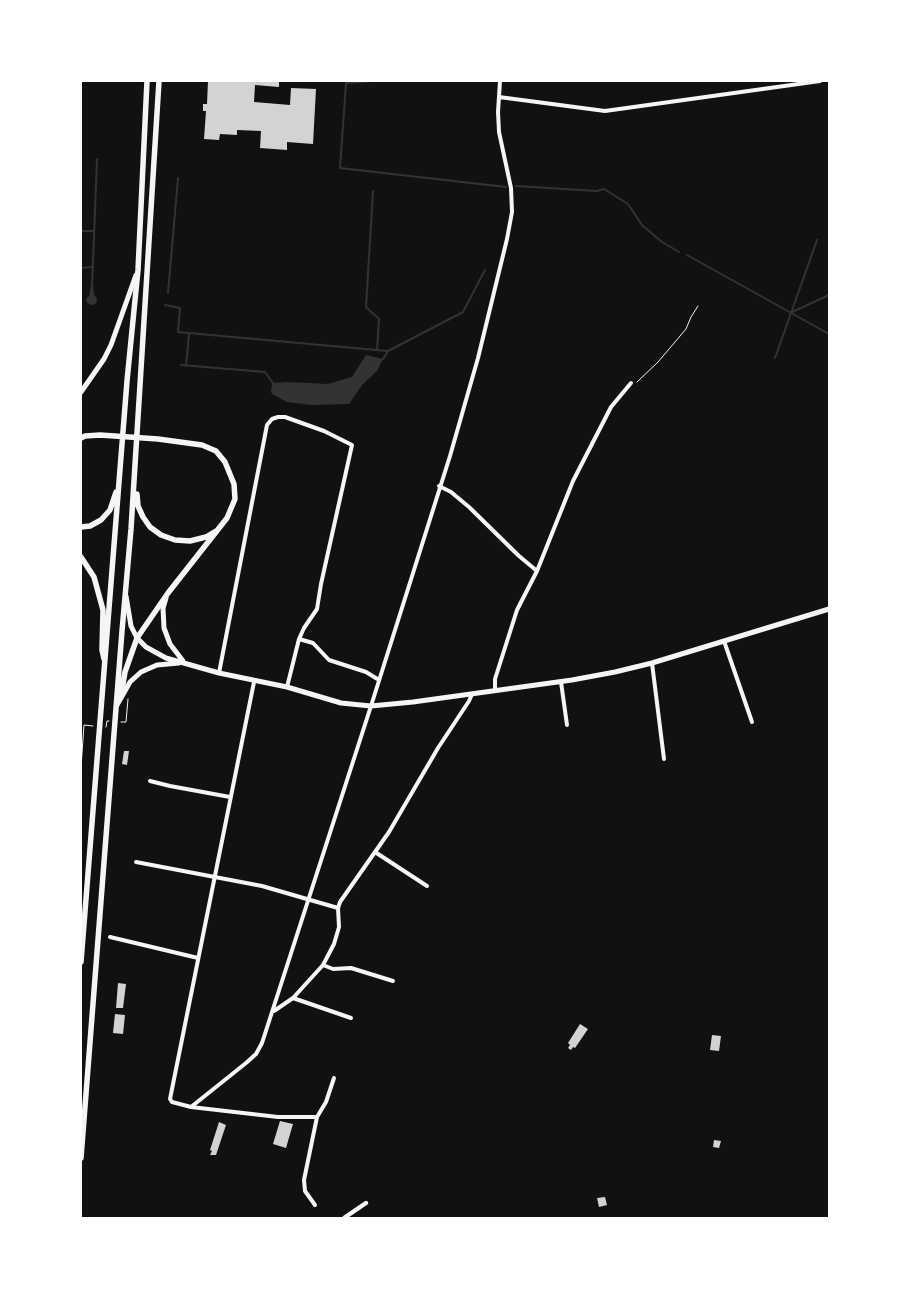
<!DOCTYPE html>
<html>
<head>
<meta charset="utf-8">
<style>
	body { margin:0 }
	#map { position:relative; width:910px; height:1299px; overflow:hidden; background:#111; font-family:"Libre Baskerville",serif }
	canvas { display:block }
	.frame { position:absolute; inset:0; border:82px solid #fff; pointer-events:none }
</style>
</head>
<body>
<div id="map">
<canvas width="910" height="1299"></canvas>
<div class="frame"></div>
</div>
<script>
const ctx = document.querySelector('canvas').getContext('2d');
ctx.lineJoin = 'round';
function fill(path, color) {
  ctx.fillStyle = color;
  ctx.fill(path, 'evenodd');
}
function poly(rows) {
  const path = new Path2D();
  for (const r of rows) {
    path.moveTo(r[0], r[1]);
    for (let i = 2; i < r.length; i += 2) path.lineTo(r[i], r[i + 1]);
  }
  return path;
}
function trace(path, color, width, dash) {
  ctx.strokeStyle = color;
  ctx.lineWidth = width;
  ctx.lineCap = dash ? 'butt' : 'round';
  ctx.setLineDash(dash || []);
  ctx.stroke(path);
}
const water = poly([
	[91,285,93,285,94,294,97,299,96,304,92,305,87,303,86,299,89,296],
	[366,355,383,359,377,371,362,385,349,404,312,405,287,402,272,394,273,383,287,382,328,384,352,377]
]);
const stream = poly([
	[375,81,346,83,340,168,506,187],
	[516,186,597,191,604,189,628,204,642,225,662,242,679,252],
	[373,191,366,307,379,319,377,350],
	[81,231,93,231],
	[687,255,829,334],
	[81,268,92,267],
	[92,287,97,159],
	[168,293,178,178],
	[165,305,180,308,178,332,387,351],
	[790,313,829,295],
	[775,358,817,240],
	[383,359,388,351,463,312,485,270],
	[181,365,265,372,273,383,272,392],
	[186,366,189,334]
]);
const building = poly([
	[208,81,279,81,279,87,255,85,254,102,290,105,291,88,316,89,313,144,287,142,287,150,260,148,261,131,237,130,237,135,220,134,219,140,204,139,206,111,203,111,203,104,207,104],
	[124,751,129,751,127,765,122,764],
	[118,983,126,984,123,1008,116,1008],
	[115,1014,125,1015,123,1034,113,1033],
	[580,1024,588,1029,575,1048,573,1047,571,1050,568,1048,570,1045,568,1043],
	[712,1035,721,1036,719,1051,710,1050],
	[280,1121,293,1124,286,1148,273,1144],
	[219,1122,226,1125,216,1155,210,1155,212,1151,210,1150],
	[714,1140,721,1141,719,1148,713,1147],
	[605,1197,607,1205,599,1207,597,1198]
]);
const path = poly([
	[637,382,658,362,686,329,691,317,698,306],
	[121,722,126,722,128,699],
	[106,727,107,721,109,721],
	[81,767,84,725,93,726]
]);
const minor = poly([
	[499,97,605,111,820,81],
	[439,486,451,492,469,507,519,556,537,571],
	[299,639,313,643,329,660,366,672,379,680],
	[724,641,752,722],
	[652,663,664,759],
	[219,673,267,425,272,419,278,417,285,417,324,431,352,445,321,584,317,609,304,628,299,639,287,687],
	[254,682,170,1099,172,1102,191,1107,278,1117,317,1117],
	[561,682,567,725],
	[495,691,495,679,517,610,537,571,573,481,611,407,631,383],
	[150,781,170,786,230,797],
	[375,852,427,886],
	[136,862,262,886,338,908],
	[110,937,198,958],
	[323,965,333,969,351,968,393,981],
	[293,998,351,1018],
	[274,1011,293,998,323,965,334,944,339,927,338,908,340,902,389,832,438,748,469,701,472,694],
	[191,1107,246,1063,256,1054,262,1043,371,706,450,456,478,358,507,239,512,212,511,188,499,132,498,112,500,81],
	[315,1205,305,1191,304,1180,317,1117,326,1102,334,1078]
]);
const tertiary = poly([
	[344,1218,366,1203]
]);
const secondary = poly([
	[81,392,104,359,111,345,136,275],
	[126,596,131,626,137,638,146,647,166,658,219,673,287,687,341,703,371,706,413,702,572,680,615,672,652,663,829,609],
	[166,598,163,608,164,628,170,644,183,661],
	[117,705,130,682,141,672,157,665,179,663]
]);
const trunk = poly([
	[81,438,85,436,100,435,158,439,202,445,216,451,225,462,234,484,235,499,227,518,168,593,137,638,125,672,121,696],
	[137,494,138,506,143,517,150,527,161,535,175,540,190,541,206,537,216,531],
	[81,527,90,526,101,520,110,510,116,492],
	[81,557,94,577,103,610,102,650,104,659],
	[81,962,127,381,138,270,147,81],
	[81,1158,122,631,131,529,159,81]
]);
fill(water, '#333');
trace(stream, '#333', 2);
fill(building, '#d3d3d3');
trace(path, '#f5f5f5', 1);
trace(minor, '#f5f5f5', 4);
trace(tertiary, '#f5f5f5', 4.5);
trace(secondary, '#f5f5f5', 5);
trace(trunk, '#f5f5f5', 5.5);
</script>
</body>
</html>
